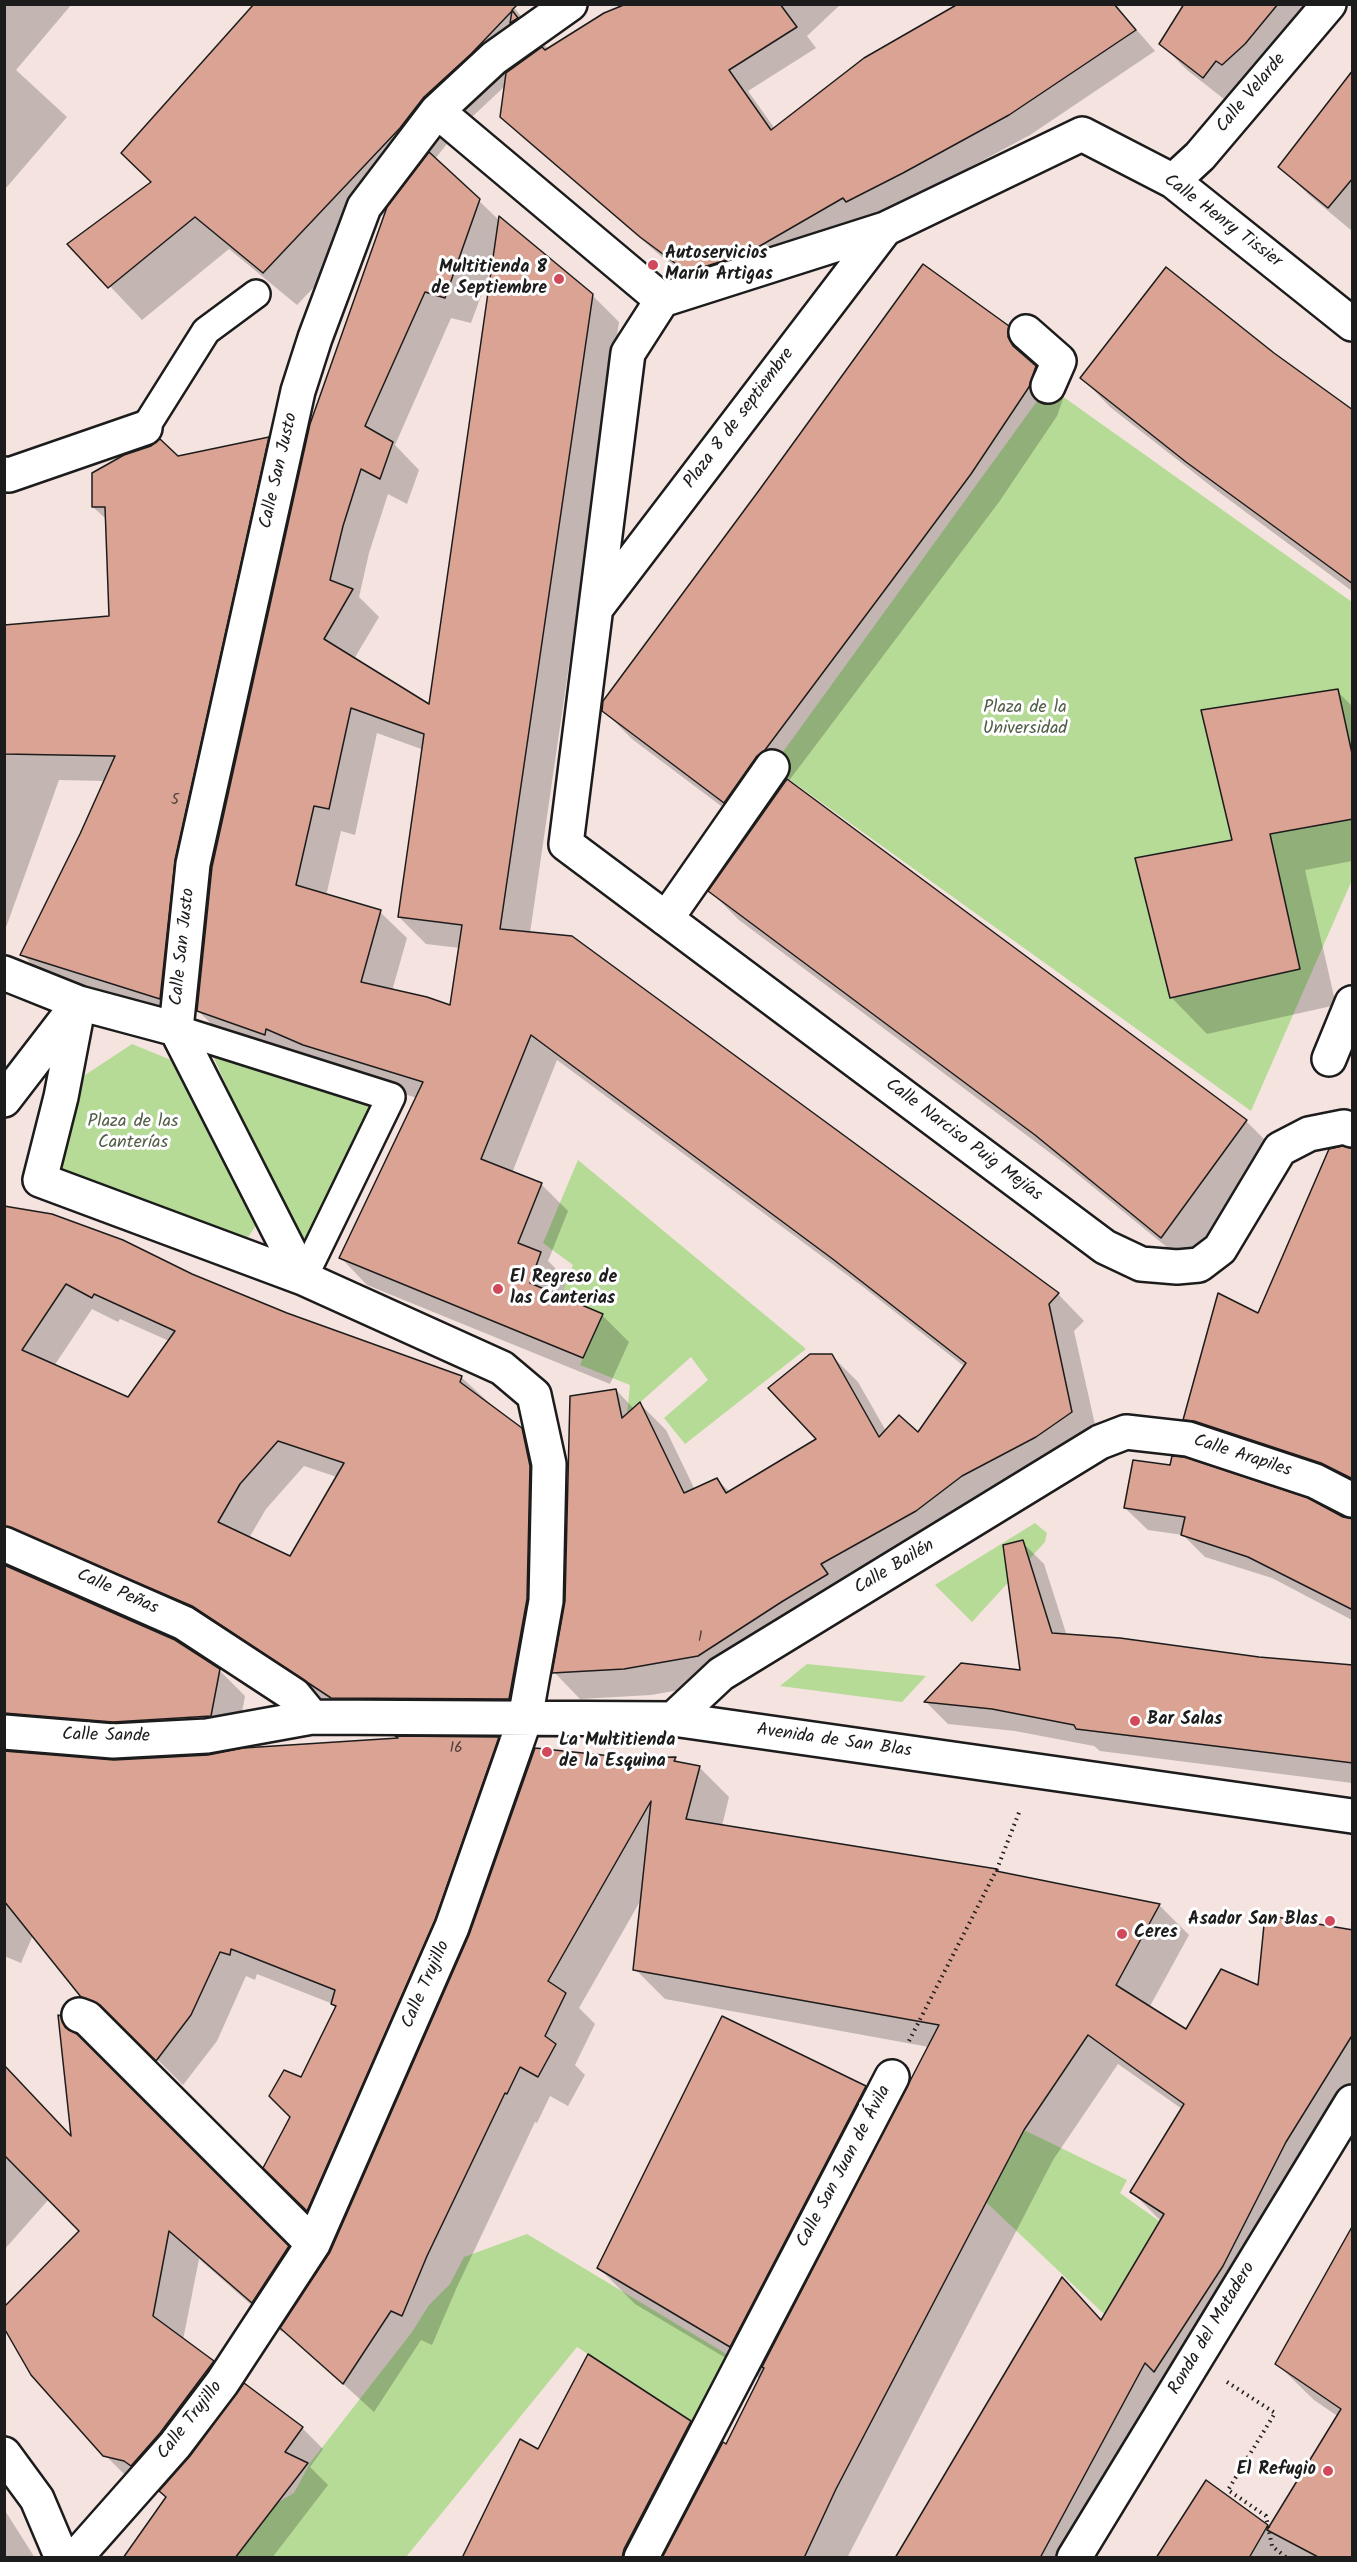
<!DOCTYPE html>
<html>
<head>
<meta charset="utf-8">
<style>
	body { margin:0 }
	#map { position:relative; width:1357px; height:2562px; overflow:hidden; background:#f4e3df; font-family:Kalam,sans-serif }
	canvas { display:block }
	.frame { position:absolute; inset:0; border:6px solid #1c1c1c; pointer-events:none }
</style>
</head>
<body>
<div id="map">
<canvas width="1357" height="2562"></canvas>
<div class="frame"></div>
</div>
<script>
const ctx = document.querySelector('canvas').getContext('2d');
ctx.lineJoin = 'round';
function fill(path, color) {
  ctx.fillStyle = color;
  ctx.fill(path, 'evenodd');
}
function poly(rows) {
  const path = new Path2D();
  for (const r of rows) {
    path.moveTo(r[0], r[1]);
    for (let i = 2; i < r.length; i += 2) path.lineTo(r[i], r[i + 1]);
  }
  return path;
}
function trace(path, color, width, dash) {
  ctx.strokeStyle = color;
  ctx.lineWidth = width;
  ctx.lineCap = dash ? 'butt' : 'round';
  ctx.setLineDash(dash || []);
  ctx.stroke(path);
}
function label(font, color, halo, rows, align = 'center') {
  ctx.font = font + ' Kalam,sans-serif';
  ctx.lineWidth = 6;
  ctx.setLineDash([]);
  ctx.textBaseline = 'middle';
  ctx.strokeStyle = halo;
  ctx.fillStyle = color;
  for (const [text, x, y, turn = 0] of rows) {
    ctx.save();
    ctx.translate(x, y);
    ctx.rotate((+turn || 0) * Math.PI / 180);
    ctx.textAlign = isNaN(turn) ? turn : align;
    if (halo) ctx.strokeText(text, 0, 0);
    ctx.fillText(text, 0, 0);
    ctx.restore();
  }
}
const green = poly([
	[1048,386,1352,602,1352,758,1338,689,1201,710,1232,840,1135,858,1170,998,1270,834,1352,819,1352,880,1251,1111,772,767],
	[132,1044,171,1060,259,1221,240,1249,60,1176,57,1152,79,1079],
	[210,1049,374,1102,303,1259],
	[578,1160,806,1349,685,1444,664,1418,708,1380,691,1357,627,1414,630,1385,580,1365,603,1314,561,1295,573,1265,543,1243],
	[1035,1523,1047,1533,1045,1542,972,1622,935,1585],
	[807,1664,926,1676,902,1702,780,1686],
	[1024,2130,1127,2180,1120,2193,1159,2221,1104,2314,986,2202],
	[527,2234,728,2355,692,2422,577,2347,406,2557,235,2558,277,2503,294,2493,310,2463,412,2332,429,2305,450,2284,464,2257]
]);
const shadow = poly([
	[4,4,72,4,16,70,67,117,6,188],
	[511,4,549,50,630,4,841,4,807,36,816,48,748,91,775,129,1114,4,1155,51,1030,135,868,222,709,292,662,257,523,138,502,117,505,86,457,131,435,159,500,221,592,295,619,322,530,933,571,937,1058,1294,1084,1321,1074,1331,1098,1438,725,1682,651,1695,580,1699,554,1672,616,1390,634,1409,640,1404,666,1430,695,1490,717,1480,730,1492,818,1440,831,1355,858,1382,886,1431,918,1434,965,1367,862,1286,557,1060,512,1173,541,1184,568,1211,548,1261,567,1280,561,1297,602,1315,629,1342,610,1384,367,1285,341,1258,417,1098,225,1037,198,1011,388,209,297,305,229,249,142,320,70,244],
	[492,266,493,266,430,707,354,659,379,617,359,597,369,553,388,494,407,504,419,470,395,445,451,318,471,323],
	[377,733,424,750,399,917,426,944,460,948,451,1007,392,991,407,938,380,912,326,896,341,831,355,835],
	[1186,4,1319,4,1229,103,1187,70,1161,44],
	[1352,73,1352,231,1309,195,1280,167],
	[1008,327,1037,356,1037,369,1064,396,1057,416,999,502,788,782,1246,1121,1275,1150,1190,1266,1065,1164,739,920,710,891,753,830,632,739,603,710],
	[1273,354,1352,413,1352,591,1216,490,1110,407,1082,378],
	[268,438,294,464,200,886,186,1024,47,980,22,954,105,781,59,780,4,933,4,627,110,617,107,520,93,507,177,457],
	[1337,691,1352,706,1352,861,1305,870,1336,1005,1207,1034,1171,997],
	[1352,1164,1352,1481,1301,1460,1204,1439,1184,1419,1258,1315],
	[4,1209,191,1275,287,1314,461,1377,547,1456,535,1725,359,1724,219,1631,12,1563,11,1569,219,1670,245,1696,237,1741,14,1748,12,1753,114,1761,498,1738,524,1764,333,2235,265,2167,291,2116,302,2079,337,2008,333,2004,257,1974,255,1980,246,1976,217,2041,183,2085,128,2030,108,2022,82,1996,33,1935,21,1963,4,1956],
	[92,1309,118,1322,120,1319,169,1341,128,1399,54,1366],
	[304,1466,337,1477,290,1558,249,1538,266,1509],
	[1125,1508,1352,1530,1352,1620,1272,1578,1205,1557,1183,1535,1148,1530],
	[1022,1542,1044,1564,1067,1636,1259,1658,1352,1667,1352,1783,1100,1751,1094,1746,1015,1731,948,1724,926,1702,1022,1672],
	[675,1759,680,1763,699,1767,729,1797,722,1826,996,1871,999,1873,1160,1906,1189,1935,1149,2008,1186,2032,1352,1931,1352,2112,1085,2558,897,2558,1062,2280,1102,2321,1161,2221,1132,2192,1182,2109,1118,2064,1053,2160,847,2558,472,2558,539,2452,589,2356,690,2422,719,2452,727,2446,761,2379,635,2304,598,2267,865,2088,894,2116,929,2047,665,1999,635,1969,642,1898,579,2008,595,2024,575,2065,585,2075,568,2106,550,2096,537,2123,535,2122,457,2287,432,2345,421,2340,374,2412,284,2330,282,2332,199,2259,183,2340,213,2362,241,2390,245,2385,302,2428,323,2449,310,2467,328,2485,272,2558,125,2558,167,2498,156,2490,136,2486,106,2456,32,2374,4,2326,81,2231,49,2199,4,2250,4,2065,72,2138,60,2017,316,2276,631,1760],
	[1352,2228,1352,2426,1314,2400,1277,2364],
	[1207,2483,1270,2528,1352,2558,1158,2558],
	[4,2509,35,2558,4,2558]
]);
const building = poly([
	[254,4,518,4,512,10,518,18,510,23,512,11,471,54,424,97,400,128,263,273,195,217,108,288,67,244,151,182,121,153,254,4],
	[626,4,780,4,797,27,729,70,771,130,864,58,958,4,1114,4,1136,30,1009,115,903,173,846,202,843,198,746,254,687,272,640,237,500,117,506,73,542,47,545,50,604,13,626,4],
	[1184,4,1278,4,1245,44,1222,65,1216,61,1203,78,1159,44,1184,4],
	[1353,70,1353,178,1328,208,1278,167,1353,70],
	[429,152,480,199,445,298,425,292,365,426,393,442,380,479,361,469,343,526,330,580,353,589,324,639,429,704,499,216,593,294,500,929,572,936,1059,1293,1049,1304,1072,1412,1036,1437,962,1476,916,1511,821,1564,828,1574,783,1601,698,1656,624,1669,552,1673,565,1601,570,1396,616,1389,622,1418,640,1402,684,1493,717,1478,726,1493,816,1439,768,1388,810,1354,832,1354,879,1437,899,1415,918,1432,966,1363,834,1260,531,1035,481,1159,542,1183,518,1243,541,1252,530,1283,603,1314,583,1358,339,1258,423,1082,303,1045,266,1029,265,1035,197,1011,212,867,310,424,387,207,429,152],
	[351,708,424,734,398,917,462,925,450,1005,427,997,361,982,381,910,296,885,314,806,329,809,351,708],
	[923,264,1009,326,1008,337,1013,346,1036,366,1029,387,971,474,890,583,765,750,757,756,724,803,602,711,603,701,760,489,923,264],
	[1166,267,1274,353,1353,410,1353,584,1186,462,1080,378,1166,267],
	[269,437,175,860,160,999,20,955,80,834,115,756,4,754,4,625,109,616,105,507,92,507,92,473,124,455,151,446,160,439,178,456,269,437],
	[1338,689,1353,758,1353,819,1270,834,1300,969,1170,998,1135,858,1232,840,1201,710,1338,689],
	[787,779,1247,1120,1161,1238,1035,1135,708,891,787,779],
	[1342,1146,1353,1148,1353,1479,1321,1463,1194,1421,1183,1420,1218,1293,1258,1313,1329,1149,1342,1146],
	[4,1206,52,1214,123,1240,192,1274,287,1313,462,1376,460,1382,522,1428,530,1466,527,1599,509,1699,331,1698,192,1606,4,1526,4,1206],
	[66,1284,92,1298,94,1294,175,1331,128,1397,22,1350,66,1284],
	[278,1441,344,1463,290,1556,218,1522,240,1484,278,1441],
	[1172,1456,1184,1457,1308,1498,1343,1517,1353,1519,1353,1610,1248,1557,1181,1535,1185,1517,1124,1508,1133,1460,1170,1465,1172,1456],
	[1023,1540,1052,1633,1120,1638,1259,1657,1353,1665,1353,1763,1076,1729,1074,1725,992,1709,924,1702,961,1663,1020,1670,1003,1545,1023,1540],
	[4,1565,175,1640,220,1669,211,1716,113,1722,4,1713,4,1565],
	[395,1736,499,1737,435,1920,307,2211,263,2168,290,2117,269,2096,284,2070,301,2077,336,2006,331,2004,335,1990,231,1949,230,1955,220,1952,191,2015,156,2061,100,2005,81,1997,4,1901,4,1751,114,1760,208,1755,243,1748,398,1738,395,1736],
	[535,1748,631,1758,676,1757,674,1761,700,1766,686,1819,997,1869,996,1871,1160,1904,1116,1985,1186,2029,1221,1969,1258,1985,1265,1915,1353,1930,1353,2034,1286,2142,1223,2266,1154,2372,1145,2363,1040,2558,895,2558,1062,2277,1101,2320,1164,2214,1130,2192,1184,2104,1088,2035,1024,2130,836,2489,804,2558,662,2558,723,2442,726,2444,764,2368,762,2367,939,2025,633,1970,651,1801,548,1981,566,1993,545,2036,556,2044,538,2077,520,2067,507,2094,505,2093,427,2256,402,2316,391,2311,343,2384,280,2328,330,2252,469,1935,535,1748],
	[58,2015,61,2016,65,2027,77,2034,289,2246,252,2303,169,2231,153,2316,214,2361,160,2433,131,2466,124,2461,103,2456,31,2375,4,2328,4,2307,79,2231,4,2155,4,2065,71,2136,58,2015],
	[722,2016,866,2086,730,2347,597,2268,722,2016],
	[1353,2225,1353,2558,1320,2558,1267,2530,1341,2409,1275,2364,1353,2225],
	[588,2354,691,2421,624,2549,622,2558,462,2558,520,2439,538,2449,588,2354],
	[244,2383,303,2427,285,2452,308,2463,235,2558,123,2558,166,2497,159,2491,190,2456,244,2383],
	[1206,2480,1268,2525,1249,2558,1156,2558,1206,2480]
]);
const path = poly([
	[909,2041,997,1869,1020,1810],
	[1227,2382,1275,2413,1228,2490,1266,2516,1272,2546,1287,2558]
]);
const lane = poly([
	[145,428,206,331,256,294],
	[176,1029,391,1097,303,1278]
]);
const street = poly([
	[437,111,662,300],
	[1173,181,1200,156,1329,4],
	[1352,324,1173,181,1082,134,885,229,662,300,628,353,566,844,1105,1247,1141,1264,1177,1267,1199,1265,1220,1249,1280,1149,1309,1134,1344,1127,1352,1130],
	[1026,332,1059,361,1048,386],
	[4,474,9,475,145,428],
	[597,607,885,229],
	[666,919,772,767],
	[4,973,79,1003,176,1029,303,1278,502,1368,534,1395,549,1464,546,1601,525,1719,452,1927,313,2244,222,2383,175,2445,75,2558],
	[79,1003,61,1097,40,1180,303,1278],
	[176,1029,193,864,298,391,315,338,364,207,437,111,494,58,570,4],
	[1329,1059,1352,1003],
	[4,1100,74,1009],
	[4,1544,184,1623,294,1695,312,1717],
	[673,1719,721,1674,1100,1442,1126,1432,1188,1439,1315,1481,1352,1500],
	[4,1732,113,1741,207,1736,312,1717,673,1719,1352,1816],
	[79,2015,87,2018,313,2244],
	[4,2454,37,2499,62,2558],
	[641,2558,892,2077]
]);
const secondary = poly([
	[1074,2558,1352,2102]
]);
const markers = [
	[653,265,6,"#d1495b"],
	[559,279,6,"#d1495b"],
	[498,1289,6,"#d1495b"],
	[1135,1721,6,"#d1495b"],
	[547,1752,6,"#d1495b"],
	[1330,1921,6,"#d1495b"],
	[1122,1934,6,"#d1495b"],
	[1328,2471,6,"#d1495b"]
];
const numberNames = [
	["5",175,801],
	["1",700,1638],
	["16",456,1749]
];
const streetNames = [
	["Calle Velarde",1252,94,-50],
	["Calle Henry Tissier",1222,222,37],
	["Plaza 8 de septiembre",740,419,-53],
	["Calle San Justo",280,471,-77],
	["Calle San Justo",184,947,-84],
	["Calle Narciso Puig Mejías",963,1141,37],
	["Calle Arapiles",1242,1457,18],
	["Calle Bailén",895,1568,-31],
	["Calle Peñas",117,1593,24],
	["Calle Sande",106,1737,1],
	["Avenida de San Blas",834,1742,8],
	["Calle Trujillo",427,1985,-66],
	["Calle San Juan de Ávila",845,2167,-62],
	["Ronda del Matadero",1213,2329,-59],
	["Calle Trujillo",191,2421,-52]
];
const poiNames = [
	["Autoservicios",665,255],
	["Marín Artigas",665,276],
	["Multitienda 8",547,269,"right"],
	["de Septiembre",547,290,"right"],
	["El Regreso de",510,1279],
	["las Canterias",510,1300],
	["Bar Salas",1147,1721],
	["La Multitienda",559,1742],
	["de la Esquina",559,1763],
	["Asador San Blas",1318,1921,"right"],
	["Ceres",1134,1934],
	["El Refugio",1316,2471,"right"]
];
const parkNames = [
	["Plaza de la",1025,709],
	["Universidad",1025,730],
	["Plaza de las",133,1123],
	["Canterías",133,1144]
];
fill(green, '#b6db96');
fill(shadow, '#0003');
fill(building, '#daa393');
trace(building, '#1c1c1c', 1.5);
trace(lane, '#1c1c1c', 32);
trace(street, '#1c1c1c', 38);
trace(secondary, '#1c1c1c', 38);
trace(path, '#1c1c1c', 4, [1.5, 4.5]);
trace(lane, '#fff', 27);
trace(street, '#fff', 33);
trace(secondary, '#fff', 33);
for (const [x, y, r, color] of markers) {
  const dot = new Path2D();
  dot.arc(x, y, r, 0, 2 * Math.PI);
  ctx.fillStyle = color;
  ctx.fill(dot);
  trace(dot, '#fff', 2);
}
label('15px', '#4c3e3a', null, numberNames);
label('18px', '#1c1c1c', '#fff', streetNames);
label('bold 18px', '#1c1c1c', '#fff', poiNames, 'left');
label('18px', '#525f47', '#fff', parkNames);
</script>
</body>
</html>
